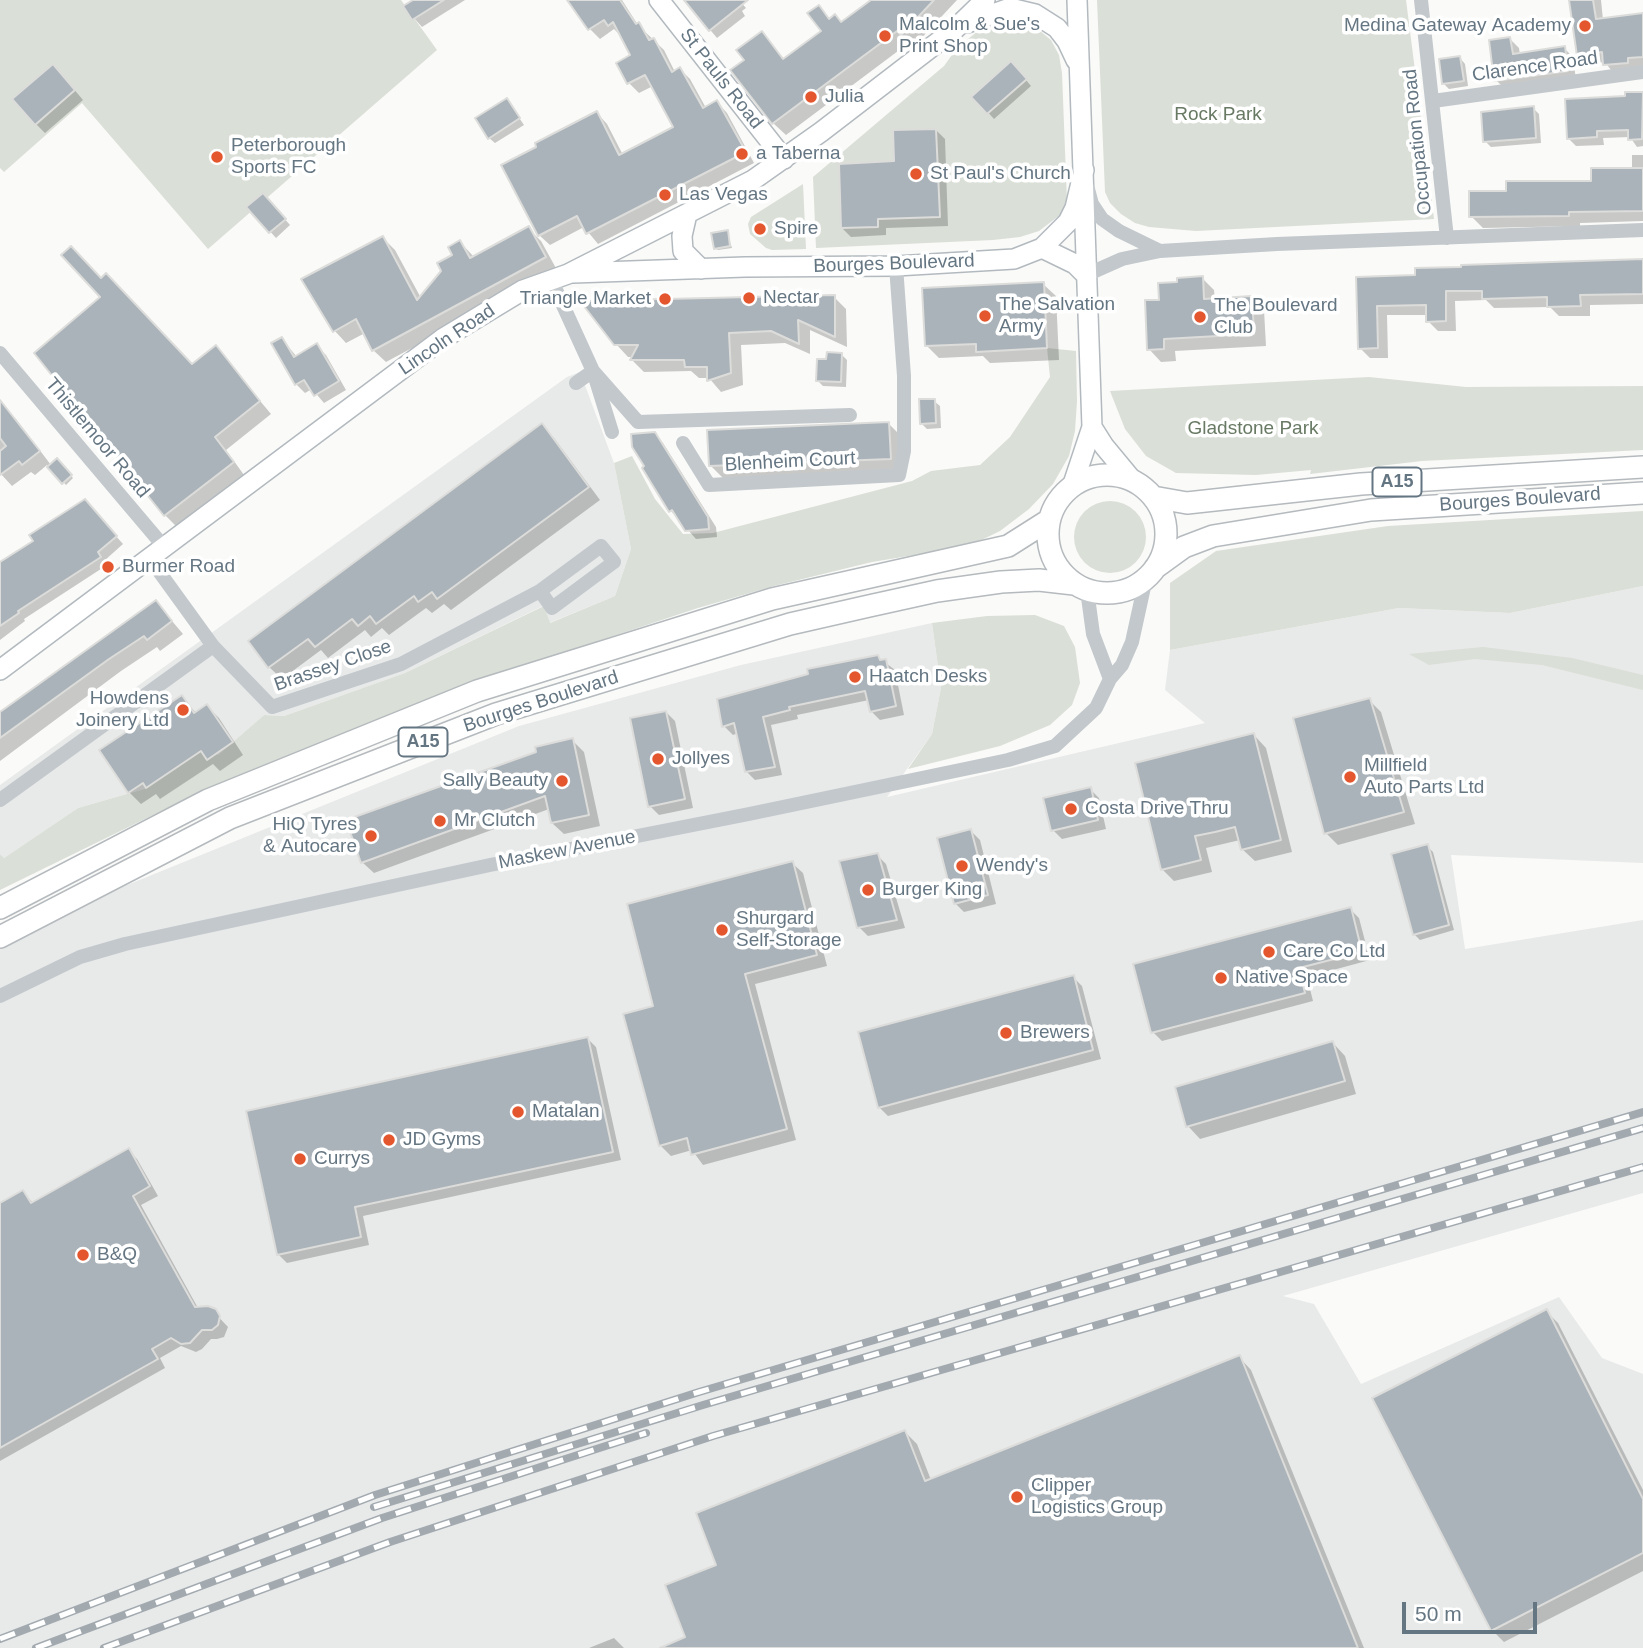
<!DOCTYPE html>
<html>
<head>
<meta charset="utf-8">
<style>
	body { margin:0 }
	#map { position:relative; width:1643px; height:1648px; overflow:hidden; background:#fafaf8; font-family:Arial,sans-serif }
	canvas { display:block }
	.scale { position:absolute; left:1402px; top:1602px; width:135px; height:32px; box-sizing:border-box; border:4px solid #657683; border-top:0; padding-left:9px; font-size:21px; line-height:24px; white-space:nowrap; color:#657683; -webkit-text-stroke:5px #fff; paint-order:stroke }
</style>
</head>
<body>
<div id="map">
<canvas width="1643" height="1648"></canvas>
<div class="scale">50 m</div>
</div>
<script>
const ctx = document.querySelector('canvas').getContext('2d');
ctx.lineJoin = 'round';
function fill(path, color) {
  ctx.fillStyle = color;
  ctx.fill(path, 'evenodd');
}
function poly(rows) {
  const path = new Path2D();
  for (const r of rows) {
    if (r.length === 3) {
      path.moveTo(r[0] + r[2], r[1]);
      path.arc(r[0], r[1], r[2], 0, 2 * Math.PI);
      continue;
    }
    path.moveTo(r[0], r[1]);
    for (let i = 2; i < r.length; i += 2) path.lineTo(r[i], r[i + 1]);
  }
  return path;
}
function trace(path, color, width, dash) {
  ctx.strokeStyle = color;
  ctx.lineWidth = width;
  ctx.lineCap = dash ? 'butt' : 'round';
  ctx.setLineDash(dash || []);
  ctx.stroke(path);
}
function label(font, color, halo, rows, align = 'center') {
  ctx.font = font + ' Arial,sans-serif';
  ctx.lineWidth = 7;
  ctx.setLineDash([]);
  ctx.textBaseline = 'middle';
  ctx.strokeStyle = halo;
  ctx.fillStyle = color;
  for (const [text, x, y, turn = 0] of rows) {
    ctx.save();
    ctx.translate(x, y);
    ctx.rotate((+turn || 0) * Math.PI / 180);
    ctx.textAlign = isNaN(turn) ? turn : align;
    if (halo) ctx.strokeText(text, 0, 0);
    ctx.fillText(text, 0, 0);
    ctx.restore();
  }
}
const built = poly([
	[580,372,614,463,631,549,615,596,549,623,543,606,405,673,284,716,264,715,218,755,205,743,144,789,78,808,4,858,0,854,0,785,567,377],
	[1643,586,1643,863,1451,855,1465,949,1643,920,1643,1193,1283,1296,1314,1304,1361,1384,1559,1297,1602,1358,1643,1374,1643,1648,0,1648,0,947,100,896,519,726,741,665,932,623,941,688,932,734,887,797,1205,723,1165,690,1170,650,1399,608,1510,613]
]);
const green = poly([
	[0,0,401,0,437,50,208,249,82,103,4,172,0,168],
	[1097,0,1406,0,1434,219,1196,231,1149,227,1135,223,1121,214,1110,203,1105,192],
	[1016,20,1034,26,1051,40,1059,55,1062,73,1067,202,1064,212,1039,231,1020,237,993,240,816,248,813,177,944,66,957,48,978,31,995,23],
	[803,184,806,249,772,250,766,248,750,234,748,224,751,217],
	[1047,348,1076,351,1077,401,1075,431,1069,456,1053,484,1029,509,1000,531,969,546,872,562,774,586,698,608,453,689,200,792,0,890,0,854,4,858,78,808,144,789,206,742,218,755,264,715,284,716,405,673,544,606,550,623,615,596,631,549,614,463,632,456,655,499,683,534,713,533,912,481,931,471,980,465,1010,437,1050,377],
	[1369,377,1466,387,1643,386,1643,450,1422,461,1310,474,1311,470,1256,475,1176,473,1146,456,1125,429,1110,391],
	[1110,537,36],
	[1643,511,1643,586,1510,613,1399,608,1170,650,1170,583,1216,551,1388,526],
	[1035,615,1064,626,1075,647,1080,683,1072,705,1050,725,1000,746,908,769,932,734,941,688,932,623,987,616],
	[1483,647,1572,658,1643,675,1643,690,1542,665,1475,659,1429,665,1409,654]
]);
const shadow = poly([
	[416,0,465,0,422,27,414,18],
	[574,0,622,0,638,25,664,50,675,72,680,69,690,79,706,108,717,102,727,113,754,163,598,244,584,227,550,245,539,235,597,113,607,124,623,155,676,128,653,86,639,93,629,83,633,55,620,35,614,29,600,39,590,29],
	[685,0,739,0,746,8,742,11,745,16,717,38],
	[869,0,957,0,914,46,910,42,786,135,773,123,746,60,762,33,785,60,824,31,818,7,831,20,842,24,870,3],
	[1571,0,1601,0,1603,20,1643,15,1643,67,1614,74,1605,62,1588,64,1578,55],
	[1510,39,1519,48,1520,55,1564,48,1573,57,1576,80,1505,89,1496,80],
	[1460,58,1465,64,1468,86,1449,89,1443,83],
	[1017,69,1031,86,994,119,974,97],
	[62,75,83,100,45,133,36,124],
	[1626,94,1643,94,1643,146,1637,147,1630,137,1603,138,1604,145,1576,146,1568,138,1627,98],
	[507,100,524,125,495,143,489,138],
	[1533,108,1539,114,1541,143,1491,147,1485,141],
	[936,130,945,139,948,226,886,228,886,235,851,237,842,228,896,162],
	[1632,155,1643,155,1643,221,1580,223,1580,226,1483,228,1471,216,1507,193,1593,183,1632,170],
	[268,200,290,225,276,238,249,208],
	[529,229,541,241,557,270,386,362,373,350,365,333,346,343,334,330,383,238,395,250,421,298,454,256,460,242,474,257],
	[727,232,732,248,718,250,715,248],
	[1643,260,1643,304,1590,305,1590,316,1559,316,1550,307,1494,308,1486,300,1455,301,1456,331,1438,331,1428,321,1427,315,1387,315,1388,358,1370,358,1360,348,1358,279],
	[1202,278,1214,290,1215,300,1252,298,1264,310,1266,346,1175,351,1176,361,1161,362,1149,349,1161,301],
	[101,280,192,366,215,347,271,414,226,450,244,475,177,527,165,515,102,297],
	[1043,284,1056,296,1059,360,990,363,983,356,939,358,927,346],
	[834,297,846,309,847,347,810,330,810,354,785,343,741,345,743,385,721,392,709,378,699,378,691,371,644,372,632,360,634,357,628,357,616,344],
	[282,339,297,357,317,346,326,355,346,390,324,403,312,389,305,393,296,384],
	[842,355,847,360,846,387,823,386,818,381,828,361],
	[934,401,940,406,941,428,927,429,921,423],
	[0,406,16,419,51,465,57,460,73,478,66,485,47,465,35,475,31,472,12,486,0,473],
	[889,424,901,436,902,471,723,478,710,465],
	[542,426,554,438,600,500,451,610,444,604,432,613,426,608,389,635,382,628,371,637,365,630,328,658,321,650,282,679,269,667,250,642],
	[654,434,663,443,716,527,717,537,696,539,671,511],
	[92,509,123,544,104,561,107,565,24,619,25,621,0,640,0,563],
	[156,602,183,634,160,651,157,647,121,671,0,761,0,715],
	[878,657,895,670,904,715,880,720,871,711,869,700,797,715,798,719,771,725,782,775,755,780,746,771,738,733,733,735,724,726,810,676],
	[182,697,196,713,207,706,219,718,243,755,220,771,213,764,160,799,156,794,141,804,129,792],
	[1369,700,1381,712,1415,824,1338,845,1326,833],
	[666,712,675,721,693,808,659,815,650,806],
	[1254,735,1266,748,1292,852,1255,861,1242,849,1240,840,1206,848,1212,872,1174,881,1162,869],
	[572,740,584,752,600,826,564,834,552,823,549,809,374,873,362,862],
	[1090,789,1099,798,1106,829,1062,839,1053,830],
	[971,831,980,840,996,904,964,912,955,903],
	[1427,846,1433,852,1454,930,1420,940,1414,934],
	[877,855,886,864,905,928,868,936,859,927],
	[792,863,803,873,827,966,755,984,796,1140,703,1165,692,1150,671,1156,660,1145,655,1007],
	[1350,909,1359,918,1370,960,1307,977,1313,1001,1162,1041,1153,1032],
	[1073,977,1082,986,1101,1059,888,1116,879,1107],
	[587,1038,596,1047,621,1160,363,1216,369,1245,287,1263,278,1254],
	[1333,1043,1345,1056,1356,1094,1200,1139,1188,1126],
	[128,1150,137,1159,158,1196,141,1205,198,1308,211,1309,228,1327,224,1337,217,1339,211,1339,202,1349,196,1352,181,1346,160,1358,165,1368,0,1461,0,1205,23,1192,33,1203],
	[1546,1311,1558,1323,1643,1490,1643,1571,1504,1642,1492,1630],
	[1239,1357,1251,1370,1364,1648,663,1648,688,1638,718,1566,905,1432,917,1444,931,1480],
	[614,1638,624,1648,589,1648]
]);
const building = poly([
	[413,0,444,0,412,20,403,6,413,0],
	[567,0,620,0,636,24,639,22,649,40,654,38,672,72,680,67,703,108,717,100,746,152,586,234,577,216,538,236,501,165,536,147,535,143,597,111,619,155,673,127,645,75,627,84,616,63,630,55,613,22,608,26,604,20,588,30,567,0],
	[684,0,748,0,709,31,684,0],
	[871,0,934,0,901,35,897,31,772,124,730,70,744,60,736,50,762,31,783,59,821,31,807,13,819,5,829,19,835,14,841,22,871,0],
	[1569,0,1593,0,1596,19,1643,13,1643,57,1628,58,1628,63,1603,65,1602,52,1577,56,1569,0],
	[1510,37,1513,54,1565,46,1568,71,1494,81,1489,40,1510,37],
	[1460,56,1464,81,1442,84,1439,59,1460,56],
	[1011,61,1027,79,987,114,971,97,1011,61],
	[53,64,75,90,35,125,12,99,53,64],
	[1625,92,1643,92,1642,139,1628,140,1628,130,1597,131,1597,137,1567,139,1565,99,1625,96,1625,92],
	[507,98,520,118,488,139,475,118,507,98],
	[1534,106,1536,138,1483,142,1481,112,1534,106],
	[936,129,940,217,878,219,878,227,841,228,839,164,894,161,893,130,936,129],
	[1591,168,1643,168,1643,211,1569,212,1569,216,1469,217,1469,191,1506,191,1506,181,1591,181,1591,168],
	[263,193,286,219,269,233,246,207,263,193],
	[529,226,546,257,372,351,356,319,333,332,301,279,383,236,417,300,441,271,437,263,452,255,448,247,460,240,470,258,529,226],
	[728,230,730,246,714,249,711,233,728,230],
	[71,246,101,278,106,273,192,364,216,345,260,401,215,437,234,462,164,516,34,353,100,297,61,255,71,246],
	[1643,259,1643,294,1580,295,1581,306,1547,307,1547,297,1482,299,1482,291,1446,291,1446,321,1426,322,1426,305,1377,306,1378,348,1358,349,1356,277,1415,275,1415,268,1461,267,1461,265,1643,259],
	[1203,276,1204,299,1252,296,1254,334,1164,339,1164,349,1147,350,1145,300,1159,300,1158,283,1177,282,1177,278,1203,276],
	[1044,282,1047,348,976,352,976,344,925,346,922,288,1044,282],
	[835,295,835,337,798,320,799,344,771,331,729,333,731,373,707,381,707,367,685,367,684,360,630,360,638,345,614,345,580,301,835,295],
	[282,337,294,357,317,343,339,381,314,396,304,380,295,385,271,343,282,337],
	[827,352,842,353,841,382,816,381,817,359,826,359,827,352],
	[919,399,935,399,936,423,920,424,919,399],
	[0,400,40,451,22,465,19,461,0,475,0,451,6,446,0,438,0,400],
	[889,422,891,459,709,466,707,430,889,422],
	[542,423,589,487,437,599,432,592,418,602,414,596,376,624,370,616,358,626,352,619,315,647,308,639,268,668,248,641,542,423],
	[655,432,708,517,709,529,685,531,672,510,669,512,642,468,644,466,632,447,631,434,655,432],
	[57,458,72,475,62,484,47,467,57,458],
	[85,499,117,536,98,552,101,557,18,611,19,613,0,626,0,562,33,541,29,535,85,499],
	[156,600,172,621,147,640,144,636,109,659,0,738,0,712,156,600],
	[878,655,880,660,886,659,896,706,870,712,865,691,789,707,790,710,763,717,775,767,745,772,734,723,722,727,717,699,808,674,807,669,878,655],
	[182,695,194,713,207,704,233,742,207,760,201,751,146,788,143,783,128,793,99,750,182,695],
	[1370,698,1404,812,1324,834,1293,718,1370,698],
	[666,711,685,799,648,807,630,718,666,711],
	[1254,733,1281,840,1241,850,1235,827,1215,832,1195,836,1201,860,1161,870,1135,763,1254,733],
	[573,738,589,815,551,823,545,796,361,863,346,820,536,752,535,747,573,738],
	[1091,787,1098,820,1051,831,1043,798,1091,787],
	[971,829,988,895,954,904,937,838,971,829],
	[1428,844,1449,925,1413,935,1391,854,1428,844],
	[878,853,897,920,857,928,839,861,878,853],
	[793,861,817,955,745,974,787,1129,691,1155,687,1138,659,1146,623,1014,653,1006,627,904,793,861],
	[1351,907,1362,952,1299,968,1305,993,1151,1033,1133,964,1351,907],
	[1074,975,1093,1050,878,1108,858,1032,1074,975],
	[588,1037,613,1152,355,1207,361,1237,277,1255,246,1111,588,1037],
	[1333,1041,1345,1081,1186,1127,1175,1087,1333,1041],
	[129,1148,150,1186,133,1196,195,1307,208,1306,216,1309,220,1316,218,1325,212,1330,202,1330,190,1343,181,1344,171,1338,152,1349,158,1359,0,1448,0,1203,23,1190,31,1203,129,1148],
	[1547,1309,1643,1499,1643,1553,1491,1631,1372,1398,1547,1309],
	[1240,1355,1358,1648,660,1648,685,1637,665,1585,716,1565,696,1513,905,1430,925,1481,1240,1355]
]);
const street = poly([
	[1421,0,1447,238],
	[1433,101,1643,72],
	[1088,189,1092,204,1102,219,1119,231,1160,251],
	[1086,275,1122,259,1160,251,1277,244,1643,230],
	[551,279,593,371,638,422,850,415],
	[0,353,165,548],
	[576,383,593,371,612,432],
	[683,443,709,485,899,475,904,451,904,376,896,266],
	[150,559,213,646,272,707,401,664,540,591,601,546,614,562,552,608,540,591],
	[1087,590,1093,634,1110,679],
	[0,800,213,646],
	[0,996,80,957,125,944,490,865,749,814,1008,760,1055,746,1096,708,1110,679,1122,665,1132,642,1146,578]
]);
const secondary = poly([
	[659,0,784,159],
	[967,23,1010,8,1035,14,1057,28,1067,41,1076,60],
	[687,214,682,236,683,251,701,269],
	[1042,248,1075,264,1086,275],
	[573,273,745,267,896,266,1014,259,1042,248,1068,222,1075,208,1084,170],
	[1092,427,1104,446,1133,481],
	[1073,484,1092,427,1077,0],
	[0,670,442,339,523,290,568,274,753,180,821,132,955,29,985,0]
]);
const primary = poly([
	[1107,534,59],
	[1153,497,1187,503,1361,484,1643,467],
	[1155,568,1184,547,1213,536,1371,510,1643,493],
	[0,908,208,800,477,691,772,599,1008,546,1049,520],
	[0,937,230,818,496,714,790,624,869,606,937,591,1001,582,1039,580,1074,584]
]);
const rail = poly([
	[374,1507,703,1405,1643,1128],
	[0,1639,375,1495,699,1392,1643,1112],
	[36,1648,382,1518,646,1433],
	[104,1648,390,1542,713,1436,1643,1167]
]);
const markers = [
	[1585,26,7,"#e4572e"],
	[885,36,7,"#e4572e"],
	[811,97,7,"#e4572e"],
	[742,154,7,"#e4572e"],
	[217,157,7,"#e4572e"],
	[916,174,7,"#e4572e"],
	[665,195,7,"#e4572e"],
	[760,229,7,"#e4572e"],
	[749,298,7,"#e4572e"],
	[665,299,7,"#e4572e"],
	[985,316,7,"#e4572e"],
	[1200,317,7,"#e4572e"],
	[108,567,7,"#e4572e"],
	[855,677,7,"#e4572e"],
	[183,710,7,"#e4572e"],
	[658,759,7,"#e4572e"],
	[1350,777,7,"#e4572e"],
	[562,781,7,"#e4572e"],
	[1071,809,7,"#e4572e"],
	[440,821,7,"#e4572e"],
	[371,836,7,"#e4572e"],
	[962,866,7,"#e4572e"],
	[868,890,7,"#e4572e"],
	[722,930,7,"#e4572e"],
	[1269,952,7,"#e4572e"],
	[1221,978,7,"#e4572e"],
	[1006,1033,7,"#e4572e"],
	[518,1112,7,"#e4572e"],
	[389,1140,7,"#e4572e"],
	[300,1159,7,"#e4572e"],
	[83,1255,7,"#e4572e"],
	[1017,1497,7,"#e4572e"]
];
const shields = [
	[1397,482,49],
	[423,742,49]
];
const shieldNames = [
	["A15",1397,482],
	["A15",423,742]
];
const poiNames = [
	["Malcolm & Sue's",899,25],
	["Print Shop",899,47],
	["Medina Gateway Academy",1571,26,"right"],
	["Julia",825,97],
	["Peterborough",231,146],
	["Sports FC",231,168],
	["a Taberna",756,154],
	["St Paul's Church",930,174],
	["Las Vegas",679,195],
	["Spire",774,229],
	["Nectar",763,298],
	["Triangle Market",651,299,"right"],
	["The Salvation",999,305],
	["Army",999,327],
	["The Boulevard",1214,306],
	["Club",1214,328],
	["Burmer Road",122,567],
	["Haatch Desks",869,677],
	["Howdens",169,699,"right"],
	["Joinery Ltd",169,721,"right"],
	["Jollyes",672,759],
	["Millfield",1364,766],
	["Auto Parts Ltd",1364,788],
	["Sally Beauty",548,781,"right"],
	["Costa Drive Thru",1085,809],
	["Mr Clutch",454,821],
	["HiQ Tyres",357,825,"right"],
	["& Autocare",357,847,"right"],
	["Wendy's",976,866],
	["Burger King",882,890],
	["Shurgard",736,919],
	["Self-Storage",736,941],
	["Care Co Ltd",1283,952],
	["Native Space",1235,978],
	["Brewers",1020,1033],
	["Matalan",532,1112],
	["JD Gyms",403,1140],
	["Currys",314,1159],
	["B&Q",97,1255],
	["Clipper",1031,1486],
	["Logistics Group",1031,1508]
];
const streetNames = [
	["Clarence Road",1535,67,-8],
	["St Pauls Road",721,79,52],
	["Occupation Road",1418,142,-96],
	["Bourges Boulevard",894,264,-2],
	["Lincoln Road",447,340,-34],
	["Thistlemoor Road",97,438,50],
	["Blenheim Court",790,462,-3],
	["Bourges Boulevard",1520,500,-4],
	["Brassey Close",333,666,-19],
	["Bourges Boulevard",541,702,-18],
	["Maskew Avenue",567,850,-11]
];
const parkNames = [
	["Rock Park",1218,115],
	["Gladstone Park",1253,429]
];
fill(built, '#e8e9e9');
fill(green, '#dadfd7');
fill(shadow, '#0003');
fill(building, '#aab3b9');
trace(building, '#dcdcda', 2);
trace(secondary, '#b3babf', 22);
trace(primary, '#b5babe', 24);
trace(street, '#c3c8cc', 14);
trace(secondary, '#fff', 19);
trace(primary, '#fff', 21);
trace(rail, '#a2aab0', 8);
trace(rail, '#fff', 5, [16]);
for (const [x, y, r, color] of markers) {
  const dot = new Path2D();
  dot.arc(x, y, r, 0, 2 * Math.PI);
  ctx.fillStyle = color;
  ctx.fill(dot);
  trace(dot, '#fff', 2.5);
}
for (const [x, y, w] of shields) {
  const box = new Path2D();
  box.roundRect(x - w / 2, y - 14.5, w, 29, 5);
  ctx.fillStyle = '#fff';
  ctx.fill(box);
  trace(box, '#657683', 2);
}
label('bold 18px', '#657683', null, shieldNames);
label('19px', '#657683', '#fff', poiNames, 'left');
label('19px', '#657683', '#fff', streetNames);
label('19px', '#687a64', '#fff', parkNames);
</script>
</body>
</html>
